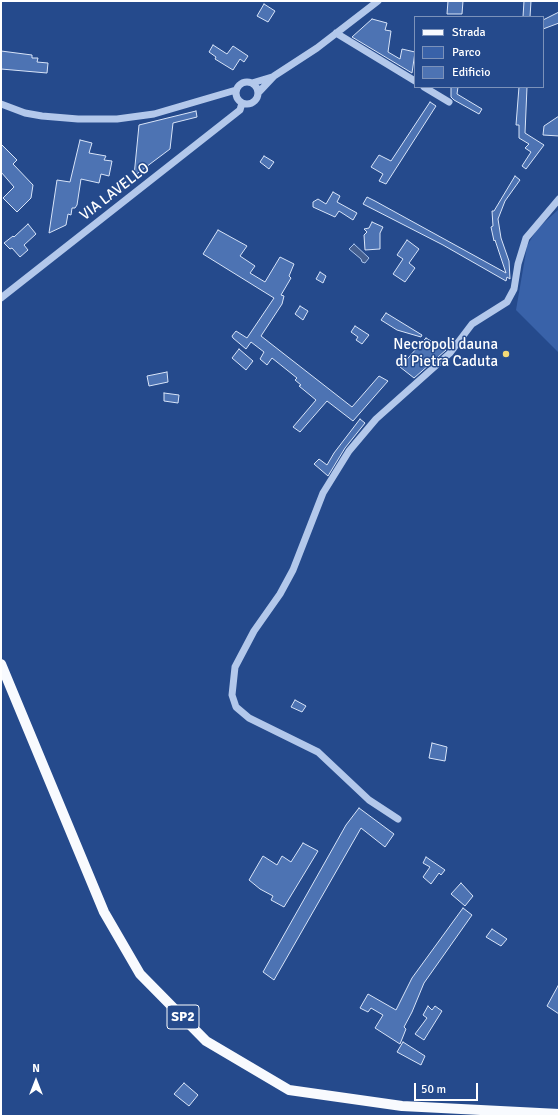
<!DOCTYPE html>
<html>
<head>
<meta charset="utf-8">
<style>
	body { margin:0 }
	#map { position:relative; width:560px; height:1117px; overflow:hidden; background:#254a8c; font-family:Signika,sans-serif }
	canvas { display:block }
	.frame { position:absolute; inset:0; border:2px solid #fff; pointer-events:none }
	.legend { position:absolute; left:414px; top:16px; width:130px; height:72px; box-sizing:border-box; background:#254a8c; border:1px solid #7c92ba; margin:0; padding:5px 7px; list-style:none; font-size:12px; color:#fff }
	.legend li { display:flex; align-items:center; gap:8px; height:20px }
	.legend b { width:20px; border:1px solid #7c92ba }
	.north { position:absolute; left:16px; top:1061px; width:40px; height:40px; -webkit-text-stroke:3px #254a8c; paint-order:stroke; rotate:0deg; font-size:11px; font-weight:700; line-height:16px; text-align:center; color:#fff }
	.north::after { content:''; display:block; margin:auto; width:14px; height:18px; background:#fff; clip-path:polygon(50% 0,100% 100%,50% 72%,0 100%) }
	.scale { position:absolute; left:414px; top:1083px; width:64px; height:18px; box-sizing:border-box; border:2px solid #fff; border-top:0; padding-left:5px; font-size:12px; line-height:14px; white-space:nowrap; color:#fff; -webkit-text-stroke:3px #254a8c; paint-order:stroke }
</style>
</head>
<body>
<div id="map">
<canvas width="560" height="1117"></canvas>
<div class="frame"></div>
<ul class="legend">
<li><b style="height:5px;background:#f8fafe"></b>Strada</li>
<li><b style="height:11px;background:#3962a9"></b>Parco</li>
<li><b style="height:11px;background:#4d73b3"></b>Edificio</li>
</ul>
<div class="north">N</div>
<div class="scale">50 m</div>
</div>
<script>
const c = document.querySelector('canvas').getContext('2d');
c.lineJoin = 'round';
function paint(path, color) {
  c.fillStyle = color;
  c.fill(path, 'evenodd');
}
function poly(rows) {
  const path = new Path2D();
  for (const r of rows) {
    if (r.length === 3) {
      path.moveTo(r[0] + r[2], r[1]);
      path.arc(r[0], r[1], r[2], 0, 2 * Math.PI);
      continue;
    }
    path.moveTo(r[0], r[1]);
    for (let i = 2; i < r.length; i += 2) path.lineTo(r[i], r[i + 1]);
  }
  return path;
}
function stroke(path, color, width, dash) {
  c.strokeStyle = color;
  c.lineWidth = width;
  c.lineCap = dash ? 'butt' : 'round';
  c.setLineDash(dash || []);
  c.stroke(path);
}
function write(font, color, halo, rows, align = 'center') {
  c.font = font + ' Signika,sans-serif';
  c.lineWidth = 3;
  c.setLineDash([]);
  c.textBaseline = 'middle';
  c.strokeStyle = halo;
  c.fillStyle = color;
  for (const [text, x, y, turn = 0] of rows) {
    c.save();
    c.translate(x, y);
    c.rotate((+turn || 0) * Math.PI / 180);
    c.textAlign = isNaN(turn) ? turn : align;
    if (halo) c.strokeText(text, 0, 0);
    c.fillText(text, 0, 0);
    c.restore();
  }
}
const green = poly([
	[559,209,559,353,516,310,527,246,537,229]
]);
const water = poly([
	[354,244,369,258,365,263,362,262,361,259,349,249,354,244]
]);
const building = poly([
	[448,1,463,1,462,14,447,14,448,1],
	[524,1,531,1,530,17,523,17,524,1],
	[264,4,275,11,268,22,257,16,264,4],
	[559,12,559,23,543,29,543,20,559,12],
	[372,19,387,23,385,30,391,31,388,52,400,59,402,49,415,52,412,73,352,37,372,19],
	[213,45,227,54,233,46,248,56,244,62,240,59,233,70,215,59,216,57,209,52,213,45],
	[1,51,32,55,32,58,38,58,37,62,48,63,47,73,1,69,1,51],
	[451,87,458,87,457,94,482,109,479,114,454,100,451,97,451,87],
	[519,87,527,87,525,133,544,145,526,169,522,166,531,152,525,148,529,144,519,138,519,125,516,125,519,87],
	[430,102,436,106,386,184,379,181,383,174,371,167,379,155,391,161,430,102],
	[196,111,197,117,173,123,170,149,134,176,139,125,196,111],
	[559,116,559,136,543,135,544,126,559,116],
	[80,140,92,143,89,153,106,156,104,160,112,161,109,176,101,174,99,183,81,179,77,205,75,208,72,208,71,215,68,214,66,225,49,233,57,180,70,182,80,140],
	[1,144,17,160,13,164,33,185,31,198,17,212,3,198,14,187,1,172,1,144],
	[264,156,274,162,269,169,260,162,264,156],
	[515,176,520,180,505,201,498,219,501,238,509,261,510,279,507,277,506,281,443,245,363,204,367,197,375,201,506,273,495,240,494,241,491,227,493,226,492,211,494,211,515,176],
	[333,192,340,196,337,202,357,213,353,220,339,211,335,217,313,207,313,202,318,199,326,204,333,192],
	[372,222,383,227,380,233,380,249,365,250,364,235,367,232,364,229,369,228,372,222],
	[28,224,36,234,24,245,28,250,20,257,12,248,10,249,4,243,13,236,14,237,28,224],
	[218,230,247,246,240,256,255,266,250,273,265,282,280,257,294,264,289,276,291,278,281,295,284,296,282,304,261,336,352,407,379,376,388,381,353,421,327,401,300,432,293,427,316,400,299,386,301,385,295,380,297,378,272,358,267,365,260,359,264,352,251,342,246,349,233,338,232,336,236,331,247,338,274,298,203,254,218,230],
	[407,240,419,249,409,263,415,268,405,282,393,274,403,259,397,255,407,240],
	[320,272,326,276,323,283,316,279,320,272],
	[300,306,308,311,303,320,295,314,300,306],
	[386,313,422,335,421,337,397,330,381,320,386,313],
	[355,326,369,335,362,344,356,340,358,337,351,332,355,326],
	[426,338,446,350,414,378,400,367,426,338],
	[239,349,253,361,246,370,232,358,239,349],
	[167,372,168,382,149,386,147,376,167,372],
	[164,393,179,395,178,403,164,401,164,393],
	[360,419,365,423,345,448,328,476,314,464,319,459,327,465,334,453,360,419],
	[295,700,306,706,302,712,291,707,295,700],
	[432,743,447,747,445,761,429,758,432,743],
	[359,808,394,834,385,847,361,828,274,980,263,972,346,825,359,808],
	[303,843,318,851,284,907,271,900,273,896,260,889,249,880,263,856,277,865,282,856,291,862,303,843],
	[426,857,445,870,441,875,439,873,431,884,423,877,430,867,423,863,426,857],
	[461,883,473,896,465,906,451,894,461,883],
	[463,908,472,915,424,983,412,1012,404,1027,406,1029,400,1044,375,1028,383,1015,371,1008,368,1012,360,1008,368,994,396,1010,412,978,463,908],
	[492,929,507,939,501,946,486,937,492,929],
	[559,984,559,1014,547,1006,559,984],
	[428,1006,432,1010,435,1006,442,1011,424,1040,415,1034,427,1018,423,1015,428,1006],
	[403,1042,425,1056,421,1065,397,1052,403,1042],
	[184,1083,198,1095,189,1106,174,1094,184,1083]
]);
const minor = poly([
	[336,33,415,81],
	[247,93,11],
	[252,83,272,77],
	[424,87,449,102],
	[258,93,274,76,317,48,378,1],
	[1,104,25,113,42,116,78,119,117,119,154,114,236,90],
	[1,298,240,110,242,103],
	[398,819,369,800,318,752,249,718,236,707,232,695,235,667,254,631,280,594,293,570,323,493,349,451,376,419,450,353,472,324,507,302,514,289,518,264,526,238,559,199]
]);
const major = poly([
	[1,664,104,912,140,974,206,1041,289,1090,402,1106,559,1114]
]);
const markers = [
	[506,354,4,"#f5da77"]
];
const shields = [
	[183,1017,32]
];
const shieldNames = [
	["SP2",183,1017]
];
const streetNames = [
	["VIA LAVELLO",115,192,-38]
];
const poiNames = [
	["Necropoli dauna",498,345],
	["di Pietra Caduta",498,362]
];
paint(green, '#3962a9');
paint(water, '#455f8f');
stroke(water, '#a8c2eb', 1);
paint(building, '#4d73b3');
stroke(building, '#d8e4f8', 1);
stroke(minor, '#b3c8eb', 7);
stroke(major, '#f8fafe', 10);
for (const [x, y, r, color] of markers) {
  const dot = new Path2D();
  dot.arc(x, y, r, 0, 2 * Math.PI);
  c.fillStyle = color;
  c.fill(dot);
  stroke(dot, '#254a8c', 1.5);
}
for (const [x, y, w] of shields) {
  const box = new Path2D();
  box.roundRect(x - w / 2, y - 12, w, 24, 3);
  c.fillStyle = '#254a8c';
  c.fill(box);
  stroke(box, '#fff', 1);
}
write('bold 14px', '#fff', null, shieldNames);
write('15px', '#fff', '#254a8c', streetNames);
write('15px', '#fff', '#254a8c', poiNames, 'right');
</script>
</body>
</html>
